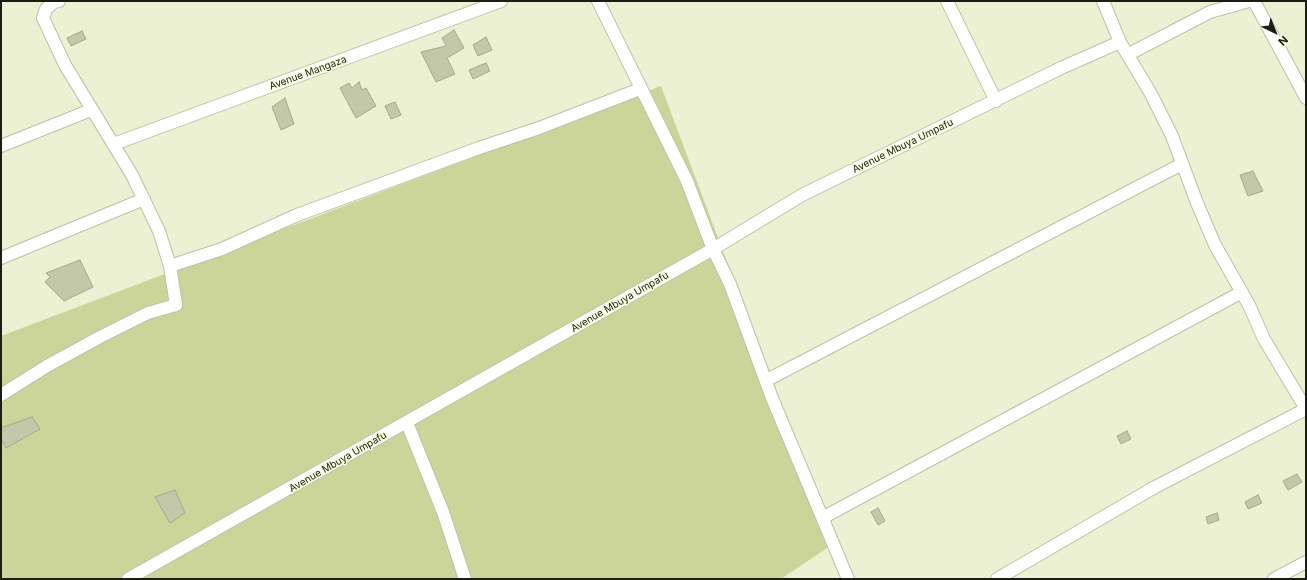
<!DOCTYPE html>
<html>
<head>
<meta charset="utf-8">
<style>
	body { margin:0 }
	#map { position:relative; width:1307px; height:580px; overflow:hidden; background:#ebf1d2; font-family:Inter,sans-serif }
	canvas { display:block }
	.frame { position:absolute; inset:0; border:2px solid #1b1d12; pointer-events:none }
	.north { position:absolute; left:1255px; top:12px; width:40px; height:40px; -webkit-text-stroke:3px #f8fedf; paint-order:stroke; rotate:137deg; font-size:11px; font-weight:700; line-height:16px; text-align:center; color:#1b1d12 }
	.north::after { content:''; display:block; margin:auto; width:14px; height:18px; background:#1b1d12; clip-path:polygon(50% 0,100% 100%,50% 72%,0 100%) }
</style>
</head>
<body>
<div id="map">
<canvas width="1307" height="580"></canvas>
<div class="frame"></div>
<div class="north">N</div>
</div>
<script>
const c = document.querySelector('canvas').getContext('2d');
c.lineJoin = 'round';
function paint(path, color) {
  c.fillStyle = color;
  c.fill(path, 'evenodd');
}
function poly(rows) {
  const path = new Path2D();
  for (const r of rows) {
    path.moveTo(r[0], r[1]);
    for (let i = 2; i < r.length; i += 2) path.lineTo(r[i], r[i + 1]);
  }
  return path;
}
function stroke(path, color, width, dash) {
  c.strokeStyle = color;
  c.lineWidth = width;
  c.lineCap = dash ? 'butt' : 'round';
  c.setLineDash(dash || []);
  c.stroke(path);
}
function write(font, color, halo, rows, align = 'center') {
  c.font = font + ' Inter,sans-serif';
  c.lineWidth = 3;
  c.setLineDash([]);
  c.textBaseline = 'middle';
  c.strokeStyle = halo;
  c.fillStyle = color;
  for (const [text, x, y, turn = 0] of rows) {
    c.save();
    c.translate(x, y);
    c.rotate((+turn || 0) * Math.PI / 180);
    c.textAlign = isNaN(turn) ? turn : align;
    if (halo) c.strokeText(text, 0, 0);
    c.fillText(text, 0, 0);
    c.restore();
  }
}
const green = poly([
	[661,86,833,544,781,579,1,579,1,336]
]);
const building = poly([
	[454,30,464,48,447,58,455,74,436,82,421,52,446,46,442,38,454,30],
	[82,31,86,39,71,46,67,38,82,31],
	[486,37,492,50,478,56,473,45,486,37],
	[486,63,490,71,473,79,469,70,486,63],
	[359,82,362,90,366,88,376,106,356,118,340,88,349,83,352,88,359,82],
	[285,98,294,124,281,130,272,107,285,98],
	[395,102,401,115,391,119,385,106,395,102],
	[1253,171,1263,191,1248,196,1240,175,1253,171],
	[80,260,93,287,64,301,45,282,50,277,46,273,80,260],
	[32,417,40,429,6,448,1,438,1,428,32,417],
	[1127,431,1131,439,1121,444,1117,436,1127,431],
	[1297,474,1302,482,1288,490,1283,481,1297,474],
	[175,490,185,513,170,523,155,497,175,490],
	[1258,495,1262,503,1248,509,1245,502,1258,495],
	[878,508,885,521,878,525,871,512,878,508],
	[1217,513,1219,520,1208,524,1206,517,1217,513]
]);
const minor = poly([
	[598,1,687,181,713,249,730,284,772,398,848,579],
	[947,1,996,101],
	[1103,1,1120,42,1151,94,1172,136,1197,203,1215,245,1249,305,1264,339,1306,409],
	[1254,1,1306,98],
	[1129,54,1210,12,1249,1],
	[114,144,501,1],
	[1,146,91,110],
	[1,258,144,199],
	[170,266,222,249,297,215,479,148,539,128,640,89],
	[767,380,1182,164],
	[1,395,47,366,100,337,148,313,176,305,170,266,159,231,132,175,65,65,43,18,46,9,54,2,59,1],
	[407,423,443,512,465,579],
	[824,517,1242,292],
	[128,579,713,249,802,195,1061,68,1120,42],
	[997,579,1155,487,1306,409],
	[1274,579,1306,562]
]);
const streetNames = [
	["Avenue Mangaza",308,73,-20],
	["Avenue Mbuya Umpafu",903,146,-26],
	["Avenue Mbuya Umpafu",620,302,-30],
	["Avenue Mbuya Umpafu",338,462,-30]
];
paint(green, '#cbd59a');
paint(building, '#c3c8ab');
stroke(building, '#a4a98c', 1);
stroke(minor, '#bdc2a5', 14);
stroke(minor, '#fff', 12);
write('10px', '#1b1d12', '#f8fedf', streetNames);
</script>
</body>
</html>
